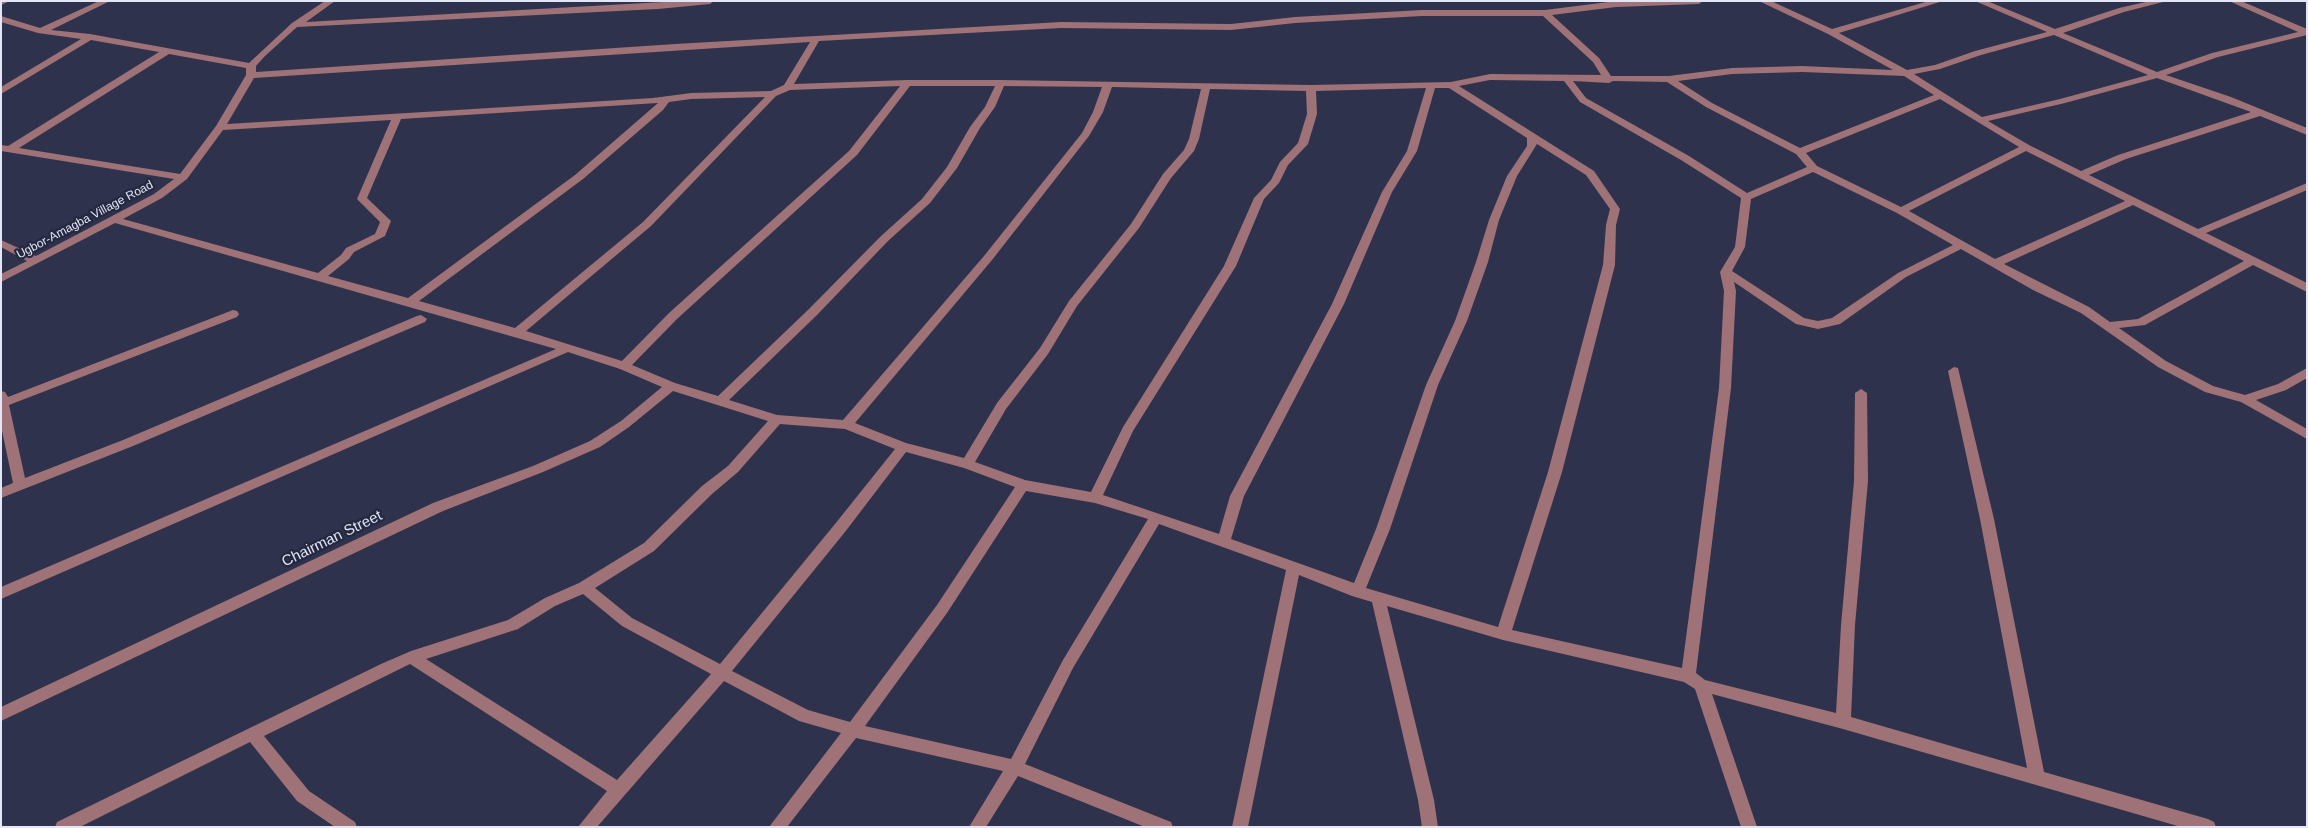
<!DOCTYPE html>
<html>
<head>
<meta charset="utf-8">
<style>
	body { margin:0 }
	#map { position:relative; width:2308px; height:828px; overflow:hidden; background:#2f324c; font-family:Helvetica,sans-serif }
	canvas { display:block }
	.frame { position:absolute; inset:0; border:2px solid #e3e6f6; pointer-events:none }
</style>
</head>
<body>
<div id="map">
<canvas width="2308" height="828"></canvas>
<div class="frame"></div>
</div>
<script>
const c = document.querySelector('canvas').getContext('2d');
c.lineJoin = 'round';
function poly(rows) {
  const path = new Path2D();
  for (const r of rows) {
    path.moveTo(r[0], r[1]);
    for (let i = 2; i < r.length; i += 2) path.lineTo(r[i], r[i + 1]);
  }
  return path;
}
function paint(path, color) {
  c.fillStyle = color;
  c.fill(path, 'evenodd');
}
function write(font, color, halo, rows, align = 'center') {
  c.font = font + ' Helvetica,sans-serif';
  c.lineWidth = 4.5;
  c.setLineDash([]);
  c.textBaseline = 'middle';
  c.strokeStyle = halo;
  c.fillStyle = color;
  for (const [text, x, y, turn = 0] of rows) {
    c.save();
    c.translate(x, y);
    c.rotate((+turn || 0) * Math.PI / 180);
    c.textAlign = isNaN(turn) ? turn : align;
    if (halo) c.strokeText(text, 0, 0);
    c.fillText(text, 0, 0);
    c.restore();
  }
}
const minor = poly([
	[1,1,10,1,1,5,1,1],
	[99,1,110,1,51,30,90,34,249,63,292,23,325,1,335,1,306,22,681,1,714,1,710,4,658,9,297,27,265,56,256,66,256,72,675,44,1061,22,1231,24,1295,17,1422,10,1545,10,1616,1,1703,1,1699,4,1616,7,1552,15,1599,58,1611,76,1669,76,1732,68,1802,66,1893,70,1828,34,1759,1,1771,1,1832,29,1929,1,1943,1,1839,33,1907,70,1935,65,1975,51,2047,32,1975,1,1987,1,2055,29,2119,8,2150,1,2167,1,2124,12,2063,33,2157,72,2212,53,2298,32,2229,1,2241,1,2307,29,2307,35,2218,57,2166,75,2231,97,2307,128,2307,135,2260,116,2126,159,2089,175,2198,229,2307,183,2307,190,2206,233,2307,283,2307,292,2253,265,2145,325,2119,328,2166,361,2213,386,2245,395,2278,384,2307,368,2307,378,2286,390,2256,400,2307,429,2307,439,2241,402,2205,392,2158,367,2081,313,2033,290,1961,249,1906,277,1840,324,1818,329,1796,324,1734,282,1736,291,1731,388,1696,673,1705,680,1836,713,1841,625,1854,481,1855,393,1861,389,1867,393,1868,481,1855,625,1851,717,2027,768,1980,519,1948,371,1954,367,1958,368,1994,519,2044,772,2208,819,2214,822,2216,827,2181,827,1843,729,1712,694,1757,827,1741,827,1695,689,1684,682,1503,640,1387,606,1434,800,1438,827,1422,827,1418,800,1372,602,1352,596,1299,575,1248,827,1232,827,1286,570,1159,524,1073,668,1025,764,1171,822,1173,827,1145,827,1018,776,986,827,969,827,1003,771,856,738,787,827,769,827,841,733,799,721,724,681,597,827,578,827,607,791,410,664,264,736,309,791,355,822,357,827,335,827,297,801,250,742,80,827,55,827,57,822,381,664,411,651,508,620,545,598,579,583,644,543,702,486,728,466,768,421,673,391,629,427,600,447,543,472,443,511,1,721,1,707,433,503,533,466,590,441,621,421,662,387,620,369,568,352,1,599,1,587,556,349,115,223,1,282,1,274,27,261,1,247,1,240,36,256,154,194,174,179,1,151,1,145,8,146,159,52,91,40,1,94,1,87,81,39,38,33,1,22,1,16,40,28,99,1],
	[1422,16,1543,16,1593,62,1601,75,1490,74,1451,82,1311,85,1001,80,907,80,794,84,819,41,1061,28,1231,30,1295,23,1422,16],
	[2054,35,2148,75,2060,99,1982,117,1914,74,1940,69,1981,55,2054,35],
	[810,42,784,85,771,91,691,93,653,98,227,124,254,78,810,42],
	[169,54,246,68,246,75,216,126,180,174,19,148,169,54],
	[1802,72,1904,76,1934,95,1800,148,1712,103,1678,81,1732,74,1802,72],
	[2157,78,2251,112,2118,155,2081,171,2029,145,1988,121,2065,103,2157,78],
	[1490,80,1564,81,1580,102,1681,160,1741,198,1735,247,1720,272,1724,291,1719,388,1682,668,1512,630,1562,472,1615,265,1616,225,1620,209,1594,171,1459,86,1490,80],
	[1573,81,1609,83,1613,81,1667,82,1706,107,1796,154,1807,167,1747,193,1689,156,1586,98,1573,81],
	[900,86,849,151,669,313,622,361,526,331,651,226,776,96,790,90,900,86],
	[910,86,995,86,985,107,970,127,947,167,922,199,880,237,809,309,718,396,675,383,632,365,677,319,857,155,910,86],
	[1004,86,1102,87,1093,112,1082,133,984,256,843,420,777,415,729,400,817,315,888,241,930,203,957,168,980,128,995,107,1004,86],
	[1112,87,1201,89,1189,139,1184,150,1163,174,1131,224,1069,301,1040,348,997,403,964,458,906,443,855,423,992,260,1089,136,1103,112,1112,87],
	[1426,88,1407,151,1382,192,1332,304,1230,496,1219,534,1103,495,1133,431,1236,266,1264,199,1279,183,1288,165,1308,144,1317,114,1316,91,1426,88],
	[1435,88,1449,88,1527,138,1527,146,1507,176,1489,220,1476,262,1455,321,1426,385,1376,529,1354,583,1231,539,1244,496,1344,304,1392,192,1417,151,1435,88],
	[1210,89,1306,91,1307,114,1298,143,1280,162,1271,180,1254,198,1224,266,1123,427,1091,492,1025,480,975,462,1006,409,1048,354,1077,306,1139,228,1171,178,1194,151,1199,139,1210,89],
	[765,97,643,222,515,328,419,301,583,179,663,110,669,102,691,99,765,97],
	[1940,99,2019,147,1901,207,1817,166,1806,153,1940,99],
	[658,103,575,175,408,298,328,276,349,259,354,252,385,236,391,221,367,198,401,119,658,103],
	[391,120,357,199,380,222,375,234,346,248,341,255,318,273,123,219,162,198,187,179,223,130,391,120],
	[1537,144,1586,175,1610,209,1606,225,1603,265,1548,472,1498,627,1366,588,1390,529,1438,385,1467,321,1488,262,1499,220,1517,176,1537,144],
	[2026,151,2125,201,1995,259,1909,211,2026,151],
	[1813,172,1897,213,1953,245,1898,273,1832,318,1818,321,1804,318,1732,271,1745,247,1751,199,1813,172],
	[2133,205,2244,261,2138,319,2110,322,2089,307,2004,264,2133,205],
	[780,424,845,429,895,449,835,524,720,664,632,618,595,588,654,551,712,494,738,472,780,424],
	[906,452,964,468,1015,487,937,605,850,722,808,710,732,671,845,532,906,452],
	[1026,491,1095,503,1148,519,1063,660,1011,759,865,726,947,613,1026,491],
	[583,594,622,626,711,674,617,780,426,659,518,629,555,606,583,594],
	[233,310,237,311,239,314,237,317,9,405,25,478,123,440,417,316,421,315,427,319,425,322,133,446,1,498,1,488,13,483,1,426,1,391,5,392,8,397,233,310]
]);
const farStreetnames = [
	["Ugbor-Amagba Village Road",85,220,-28]
];
const streetNames = [
	["Chairman Street",332,539,-26]
];
paint(minor, '#9e7277');
write('12px', '#e3e6f6', '#252841', farStreetnames);
write('15px', '#e3e6f6', '#252841', streetNames);
</script>
</body>
</html>
